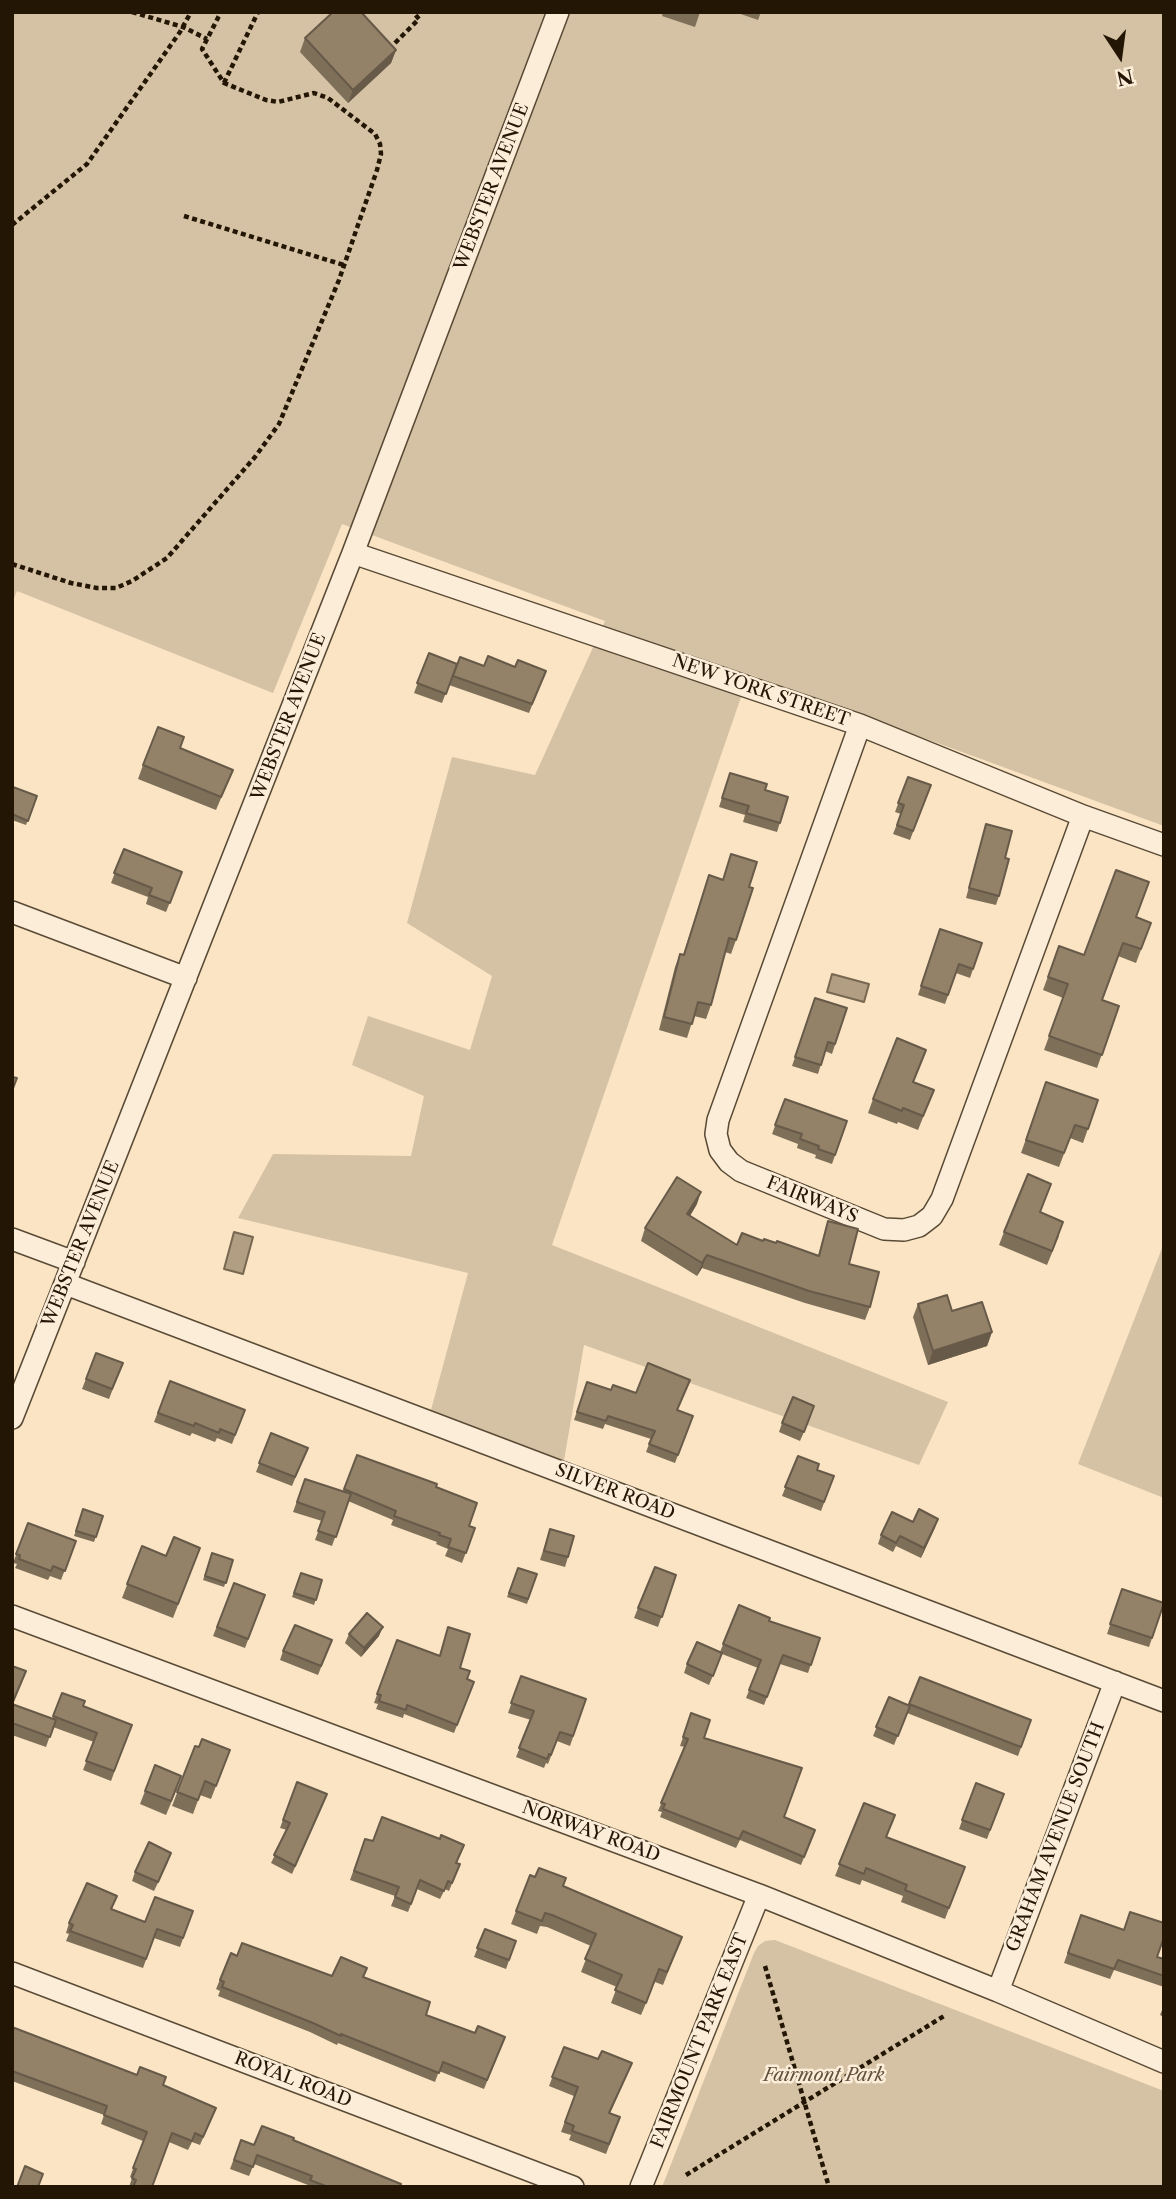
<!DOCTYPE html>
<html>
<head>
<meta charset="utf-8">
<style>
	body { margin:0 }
	#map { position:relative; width:1176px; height:2199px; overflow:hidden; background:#fae4c4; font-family:"Libre Caslon Text",serif }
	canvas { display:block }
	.frame { position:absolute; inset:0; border:14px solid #231605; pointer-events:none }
	.north { position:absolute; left:1085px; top:21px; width:70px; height:70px; -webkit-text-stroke:5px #fcedd9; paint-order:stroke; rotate:167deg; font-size:19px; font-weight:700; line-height:28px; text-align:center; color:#231605 }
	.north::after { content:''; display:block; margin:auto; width:24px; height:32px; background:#231605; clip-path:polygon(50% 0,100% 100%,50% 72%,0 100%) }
</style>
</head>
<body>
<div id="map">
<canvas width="1176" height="2199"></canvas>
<div class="frame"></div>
<div class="north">N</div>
</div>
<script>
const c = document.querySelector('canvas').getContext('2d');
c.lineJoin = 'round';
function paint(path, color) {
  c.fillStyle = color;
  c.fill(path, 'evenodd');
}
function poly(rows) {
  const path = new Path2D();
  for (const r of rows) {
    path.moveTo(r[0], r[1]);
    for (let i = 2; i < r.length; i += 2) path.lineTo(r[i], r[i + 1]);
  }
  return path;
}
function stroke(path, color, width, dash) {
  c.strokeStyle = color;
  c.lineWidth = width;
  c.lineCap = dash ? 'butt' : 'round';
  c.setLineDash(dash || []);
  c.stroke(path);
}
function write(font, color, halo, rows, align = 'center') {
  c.font = font + ' "Libre Caslon Text",serif';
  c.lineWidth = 5;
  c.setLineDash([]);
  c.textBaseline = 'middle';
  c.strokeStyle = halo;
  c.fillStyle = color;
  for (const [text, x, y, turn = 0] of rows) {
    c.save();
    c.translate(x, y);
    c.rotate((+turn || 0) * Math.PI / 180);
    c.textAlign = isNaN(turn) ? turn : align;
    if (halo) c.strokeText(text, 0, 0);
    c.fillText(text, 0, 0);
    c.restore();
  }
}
const green = poly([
	[12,12,1164,12,1164,826,749,674,552,1245,948,1402,919,1465,584,1345,563,1466,431,1410,468,1273,238,1218,273,1154,411,1156,424,1096,352,1065,368,1016,470,1050,492,976,407,923,452,757,535,775,605,621,342,524,273,693,17,591,12,603],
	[1164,1243,1164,1498,1078,1464],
	[775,1940,1164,2091,1164,2187,662,2187,754,1953,758,1946,765,1941]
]);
const water = poly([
	[832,974,869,984,864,1002,827,992,832,974],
	[234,1232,253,1237,243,1274,224,1269,234,1232]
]);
const path = poly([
	[132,12,183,27,207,39],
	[389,49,419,19,413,12],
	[224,83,258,12],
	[184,216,344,265],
	[12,225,87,164,180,32,191,12],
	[12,564,71,583,97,588,116,588,132,581,167,558,255,457,279,424,339,280,377,170,381,154,380,144,375,134,328,98,314,93,278,102,266,100,224,83,202,49,221,12],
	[765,1966,829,2187],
	[686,2175,944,2016]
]);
const street = poly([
	[353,553,860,725,1083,816,1164,845],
	[860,725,718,1120,716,1134,720,1150,729,1162,741,1171,884,1229,904,1230,919,1226,932,1216,942,1199,1083,816],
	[12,912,186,978],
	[12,1239,74,1262],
	[66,1284,1164,1701],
	[12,1418,353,553,558,12],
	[12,1616,759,1895,998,1991,1164,2062],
	[12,1973,573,2187],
	[998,1991,1115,1682],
	[641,2187,759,1895]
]);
const wall = poly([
	[663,12,700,12,695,27,662,16],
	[735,12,761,12,758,20],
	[305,38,396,50,391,63,348,103,300,52],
	[429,653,457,664,442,703,414,693],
	[460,657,484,666,546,671,529,713,449,685],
	[143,765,233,770,216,810,138,779],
	[730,773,765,790,788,797,777,832,743,822,745,815,719,807],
	[908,777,931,785,910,840,893,834,901,814,895,812],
	[12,788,37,796,26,825,12,820],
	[986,824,1005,858,999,896,996,905,966,898],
	[124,849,182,872,166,912,146,904,148,897,111,883],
	[731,854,749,887,736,940,731,954,725,952,711,1005,706,1019,694,1016,687,1038,659,1030,675,967,680,954,683,955,709,875,723,879],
	[1136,917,1151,923,1136,963,1118,956,1102,1000,1119,1006,1097,1068,1044,1050,1063,998,1043,990,1059,946,1084,955],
	[940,929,982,943,970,978,956,973,945,1004,918,995],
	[815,998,847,1008,832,1054,825,1051,818,1074,792,1066],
	[914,1082,934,1090,918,1130,898,1122,897,1124,868,1113,873,1099],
	[1046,1082,1098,1100,1083,1143,1070,1138,1059,1167,1021,1153],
	[785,1099,847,1121,832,1164,815,1158,816,1155,797,1148,798,1144,772,1134],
	[697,1204,690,1216,737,1245,763,1241,776,1243,818,1256,828,1221,870,1307,865,1320,805,1303,702,1268,697,1276,641,1241,645,1228],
	[1004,1232,1059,1236,1047,1265,999,1245],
	[918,1304,952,1311,992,1332,987,1346,928,1365,913,1317],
	[96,1353,123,1363,109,1399,82,1389],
	[170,1381,245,1410,232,1444,217,1438,215,1442,192,1433,190,1436,154,1422],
	[587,1382,678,1410,693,1416,675,1463,646,1452,651,1439,605,1424,603,1429,574,1420],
	[811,1416,800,1441,779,1432,782,1423],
	[271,1433,304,1457,292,1486,256,1472],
	[357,1455,436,1487,469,1526,475,1528,462,1563,445,1556,448,1549,436,1544,437,1542,391,1525,393,1520,348,1501,332,1546,315,1540,322,1521,293,1512,305,1479,343,1491],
	[798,1456,817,1470,834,1476,821,1511,782,1496],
	[83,1509,103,1516,94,1542,74,1536],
	[938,1519,921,1558,896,1546,893,1552,878,1544,881,1535,913,1522],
	[28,1523,76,1541,61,1580,50,1576,48,1580,15,1568,17,1564,13,1563],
	[550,1529,568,1557,565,1567,540,1560],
	[142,1546,166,1556,200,1548,173,1618,122,1598],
	[212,1553,233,1560,224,1587,203,1580],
	[518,1568,537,1574,527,1604,507,1597],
	[301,1573,322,1580,314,1605,292,1597],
	[676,1575,658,1627,634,1618,638,1608],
	[234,1583,265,1595,245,1648,213,1636],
	[1122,1589,1164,1603,1149,1647,1107,1634],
	[739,1605,769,1621,820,1638,808,1673,780,1664,764,1705,746,1698,758,1668,722,1654,709,1685,684,1673,687,1664,720,1652],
	[448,1627,460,1668,467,1679,474,1682,454,1733,404,1714,403,1718,376,1709,378,1704,374,1703,397,1640,439,1656],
	[349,1634,379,1636,361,1657,345,1643],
	[332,1640,318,1675,280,1660,283,1651],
	[12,1666,13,1705,52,1719,62,1693,83,1706,132,1725,111,1781,83,1770,94,1742,53,1727,46,1747,12,1735],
	[521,1676,586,1699,570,1746,557,1741,548,1764,546,1763,544,1768,516,1757,531,1720,508,1713],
	[920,1677,1031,1720,1018,1756,907,1713,894,1745,873,1736,889,1697,909,1705],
	[691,1713,704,1738,784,1817,815,1830,801,1865,740,1840,736,1848,660,1817,662,1812,658,1811,685,1747,680,1746],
	[195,1746,199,1747,230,1750,211,1799,200,1795,193,1814,172,1806],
	[155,1765,177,1789,166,1815,140,1804],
	[297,1782,324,1802,292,1874,271,1863,287,1830,280,1828],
	[976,1783,1004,1794,987,1839,959,1829],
	[864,1803,887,1837,965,1867,945,1919,901,1902,903,1896,862,1880,860,1885,835,1876],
	[365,1839,460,1864,449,1891,445,1889,440,1899,417,1889,408,1912,391,1906,395,1896,350,1880],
	[168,1862,154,1891,132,1881,135,1872],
	[530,1875,563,1886,682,1937,663,1985,655,1982,641,2015,611,2003,617,1987,581,1972,591,1946,547,1927,540,1926,537,1934,511,1924],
	[111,1910,145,1922,193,1911,180,1947,154,1938,143,1968,66,1941,69,1934,66,1933,69,1923],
	[1081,1915,1157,1957,1164,1959,1164,1987,1114,1970,1110,1979,1064,1963],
	[485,1929,516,1941,506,1969,474,1957],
	[231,1953,237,1956,332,1976,363,1977,426,2015,475,2033,505,2037,484,2089,439,2071,435,2082,338,2043,337,2045,310,2032,218,1996,220,1991,216,1989],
	[1164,2005,1164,2017,1160,2015],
	[12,2027,163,2085,216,2108,200,2145,192,2142,188,2150,169,2142,152,2187,129,2187,132,2178,130,2177,143,2141,101,2124,104,2115,12,2081],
	[564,2047,598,2059,632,2063,610,2113,620,2117,606,2154,569,2140,571,2135,561,2132,574,2096,549,2086],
	[241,2140,254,2145,293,2140,403,2187,307,2187,308,2185,254,2164,249,2176,230,2169]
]);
const shadedWall = poly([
	[396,50,391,63,348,103,353,90],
	[701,1192,697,1204,683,1227,687,1214],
	[707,1255,702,1268,697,1276,702,1263],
	[992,1332,987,1346,928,1365,933,1351],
	[938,1519,935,1528,921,1558,924,1548],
	[383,1627,379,1636,361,1657,364,1648]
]);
const building = poly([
	[333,12,361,12,396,50,353,90,305,38,333,12],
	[429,653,457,664,446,694,417,683,429,653],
	[488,656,515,667,518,660,546,671,532,704,453,676,460,657,484,666,488,656],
	[158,727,184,737,180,748,233,770,221,797,143,765,158,727],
	[730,773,767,784,765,790,788,797,780,823,746,813,749,806,722,798,730,773],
	[908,777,931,785,913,831,897,825,904,805,898,803,908,777],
	[13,787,37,796,28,821,12,814,13,787],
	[986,824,1012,831,1005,858,1009,859,999,896,969,888,986,824],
	[124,849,182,872,170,903,149,895,152,888,114,873,124,849],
	[731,854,757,862,749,887,753,888,736,940,729,938,711,1005,698,1002,692,1024,664,1017,680,954,684,955,709,875,723,880,731,854],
	[1116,870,1149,882,1136,917,1151,923,1141,949,1123,943,1102,1000,1119,1006,1102,1055,1049,1036,1068,984,1048,977,1059,946,1084,955,1116,870],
	[940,929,982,943,973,969,959,964,948,995,921,986,940,929],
	[815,998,847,1008,835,1044,828,1042,821,1065,795,1057,815,998],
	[897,1038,926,1050,913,1082,934,1090,923,1116,903,1108,902,1111,873,1099,897,1038],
	[12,1077,17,1078,12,1091,12,1077],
	[1046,1082,1098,1100,1088,1129,1075,1125,1064,1153,1026,1140,1046,1082],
	[785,1099,847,1121,835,1155,818,1149,819,1146,800,1139,802,1134,775,1125,785,1099],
	[1028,1174,1051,1184,1040,1212,1063,1222,1052,1251,1004,1232,1028,1174],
	[677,1177,701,1192,687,1214,737,1245,742,1233,763,1241,764,1239,776,1243,777,1241,819,1256,828,1221,858,1229,849,1264,879,1272,870,1307,809,1291,707,1255,702,1263,645,1228,677,1177],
	[947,1295,952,1311,982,1302,992,1332,933,1351,918,1304,947,1295],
	[96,1353,123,1363,112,1389,86,1379,96,1353],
	[648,1363,690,1380,677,1410,693,1416,678,1455,649,1444,655,1431,608,1416,606,1421,577,1412,587,1382,611,1390,613,1385,636,1393,648,1363],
	[170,1381,245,1410,235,1435,220,1429,219,1433,195,1423,194,1426,158,1413,170,1381],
	[793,1397,814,1406,804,1432,782,1423,793,1397],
	[271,1433,308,1448,295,1477,259,1463,271,1433],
	[357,1455,437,1484,436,1487,477,1503,469,1526,475,1528,466,1553,448,1547,451,1539,439,1535,440,1533,394,1516,396,1511,344,1489,357,1455],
	[798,1456,819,1464,817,1470,834,1476,824,1502,785,1487,798,1456],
	[305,1479,351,1494,336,1537,318,1531,325,1512,297,1502,305,1479],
	[83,1509,103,1516,96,1537,76,1531,83,1509],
	[919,1509,938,1519,924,1548,900,1536,896,1543,881,1535,892,1512,913,1522,919,1509],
	[28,1523,76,1541,65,1571,53,1566,51,1571,19,1559,20,1555,16,1554,28,1523],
	[550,1529,574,1536,568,1557,544,1551,550,1529],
	[174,1537,200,1548,178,1604,127,1584,142,1546,166,1556,174,1537],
	[212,1553,233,1560,226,1583,205,1576,212,1553],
	[655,1567,676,1575,662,1617,638,1608,655,1567],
	[518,1568,537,1574,528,1599,509,1593,518,1568],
	[301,1573,322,1580,316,1600,294,1593,301,1573],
	[234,1583,265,1595,248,1639,217,1627,234,1583],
	[1122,1589,1164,1603,1152,1638,1110,1624,1122,1589],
	[739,1605,770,1618,769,1621,820,1638,811,1665,783,1655,767,1697,749,1690,761,1660,723,1644,739,1605],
	[367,1613,383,1627,364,1648,349,1634,367,1613],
	[295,1625,332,1640,321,1666,283,1651,295,1625],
	[448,1627,470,1634,460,1668,470,1671,467,1679,474,1682,457,1725,407,1705,406,1710,379,1701,381,1695,377,1694,397,1640,440,1656,448,1627],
	[697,1642,722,1653,713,1676,687,1664,697,1642],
	[12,1666,26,1671,12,1704,56,1720,50,1737,12,1723,12,1666],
	[521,1676,586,1699,573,1736,560,1732,551,1755,549,1754,547,1759,519,1748,534,1711,511,1703,521,1676],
	[920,1677,1031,1720,1021,1747,909,1704,920,1677],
	[62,1693,85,1701,83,1706,132,1725,114,1771,86,1761,97,1733,53,1716,62,1693],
	[889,1697,910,1706,898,1736,876,1727,889,1697],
	[691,1713,710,1720,704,1738,802,1768,784,1817,815,1830,804,1857,743,1831,739,1839,663,1809,665,1804,661,1803,688,1739,683,1737,691,1713],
	[202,1739,230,1750,216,1786,205,1781,198,1800,177,1792,195,1746,199,1747,202,1739],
	[155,1765,181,1776,171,1801,145,1791,155,1765],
	[297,1782,327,1794,295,1866,274,1855,290,1823,283,1820,297,1782],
	[976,1783,1004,1794,990,1830,962,1820,976,1783],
	[864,1803,895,1815,886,1837,965,1867,949,1908,905,1890,907,1885,866,1868,864,1874,839,1864,864,1803],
	[382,1817,440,1839,441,1835,464,1845,456,1863,460,1864,452,1883,448,1881,444,1891,420,1880,411,1904,395,1897,399,1887,354,1871,365,1839,373,1841,382,1817],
	[149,1842,171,1853,158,1882,135,1872,149,1842],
	[539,1868,566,1878,563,1886,682,1937,667,1972,659,1969,646,2003,615,1990,622,1975,585,1959,596,1934,552,1915,545,1913,542,1921,516,1911,530,1875,535,1877,539,1868],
	[87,1883,117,1896,111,1909,145,1922,155,1897,193,1911,183,1938,157,1929,146,1959,70,1931,73,1925,69,1923,87,1883],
	[1130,1912,1164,1923,1164,1937,1157,1957,1164,1959,1164,1976,1118,1960,1114,1969,1068,1953,1081,1915,1124,1930,1130,1912],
	[485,1929,516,1941,509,1960,477,1948,485,1929],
	[242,1943,332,1976,341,1957,367,1968,363,1977,430,2002,426,2015,475,2033,478,2026,505,2037,487,2080,443,2062,439,2073,341,2034,341,2036,313,2023,222,1987,224,1982,220,1980,231,1953,237,1956,242,1943],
	[12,2027,137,2075,140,2067,166,2077,163,2085,216,2108,203,2137,195,2133,192,2141,172,2133,152,2187,133,2187,136,2180,132,2178,136,2169,133,2168,147,2132,104,2115,107,2106,12,2071,12,2027],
	[564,2047,598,2059,602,2051,632,2063,609,2113,620,2117,609,2144,572,2131,574,2126,565,2122,578,2087,552,2077,564,2047],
	[262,2126,294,2138,293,2140,401,2184,400,2186,403,2187,328,2187,310,2180,312,2176,257,2155,253,2167,234,2160,241,2140,254,2145,262,2126],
	[25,2166,43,2174,38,2187,17,2187,25,2166]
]);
const streetNames = [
	["WEBSTER AVENUE",492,187,-69],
	["NEW YORK STREET",761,691,19],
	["WEBSTER AVENUE",289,717,-69],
	["FAIRWAYS",812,1200,22],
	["WEBSTER AVENUE",81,1244,-68],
	["SILVER ROAD",615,1492,21],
	["NORWAY ROAD",591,1832,20],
	["GRAHAM AVENUE SOUTH",1056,1837,-69],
	["FAIRMOUNT PARK EAST",700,2041,-68],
	["ROYAL ROAD",293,2080,21]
];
const parkNames = [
	["Fairmont Park",824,2076]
];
paint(green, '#d5c1a4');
paint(water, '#b19e83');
stroke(water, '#786851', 2);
stroke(street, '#594a35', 24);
stroke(path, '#231605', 4.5, [5, 3.5]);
stroke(street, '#fcedd9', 21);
paint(wall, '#7e6f59');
paint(shadedWall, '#675a49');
paint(building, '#938168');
stroke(building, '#675a49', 2);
write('18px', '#231605', '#fcedd9', streetNames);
write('italic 18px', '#61523d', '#fcedd9', parkNames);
</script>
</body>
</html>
